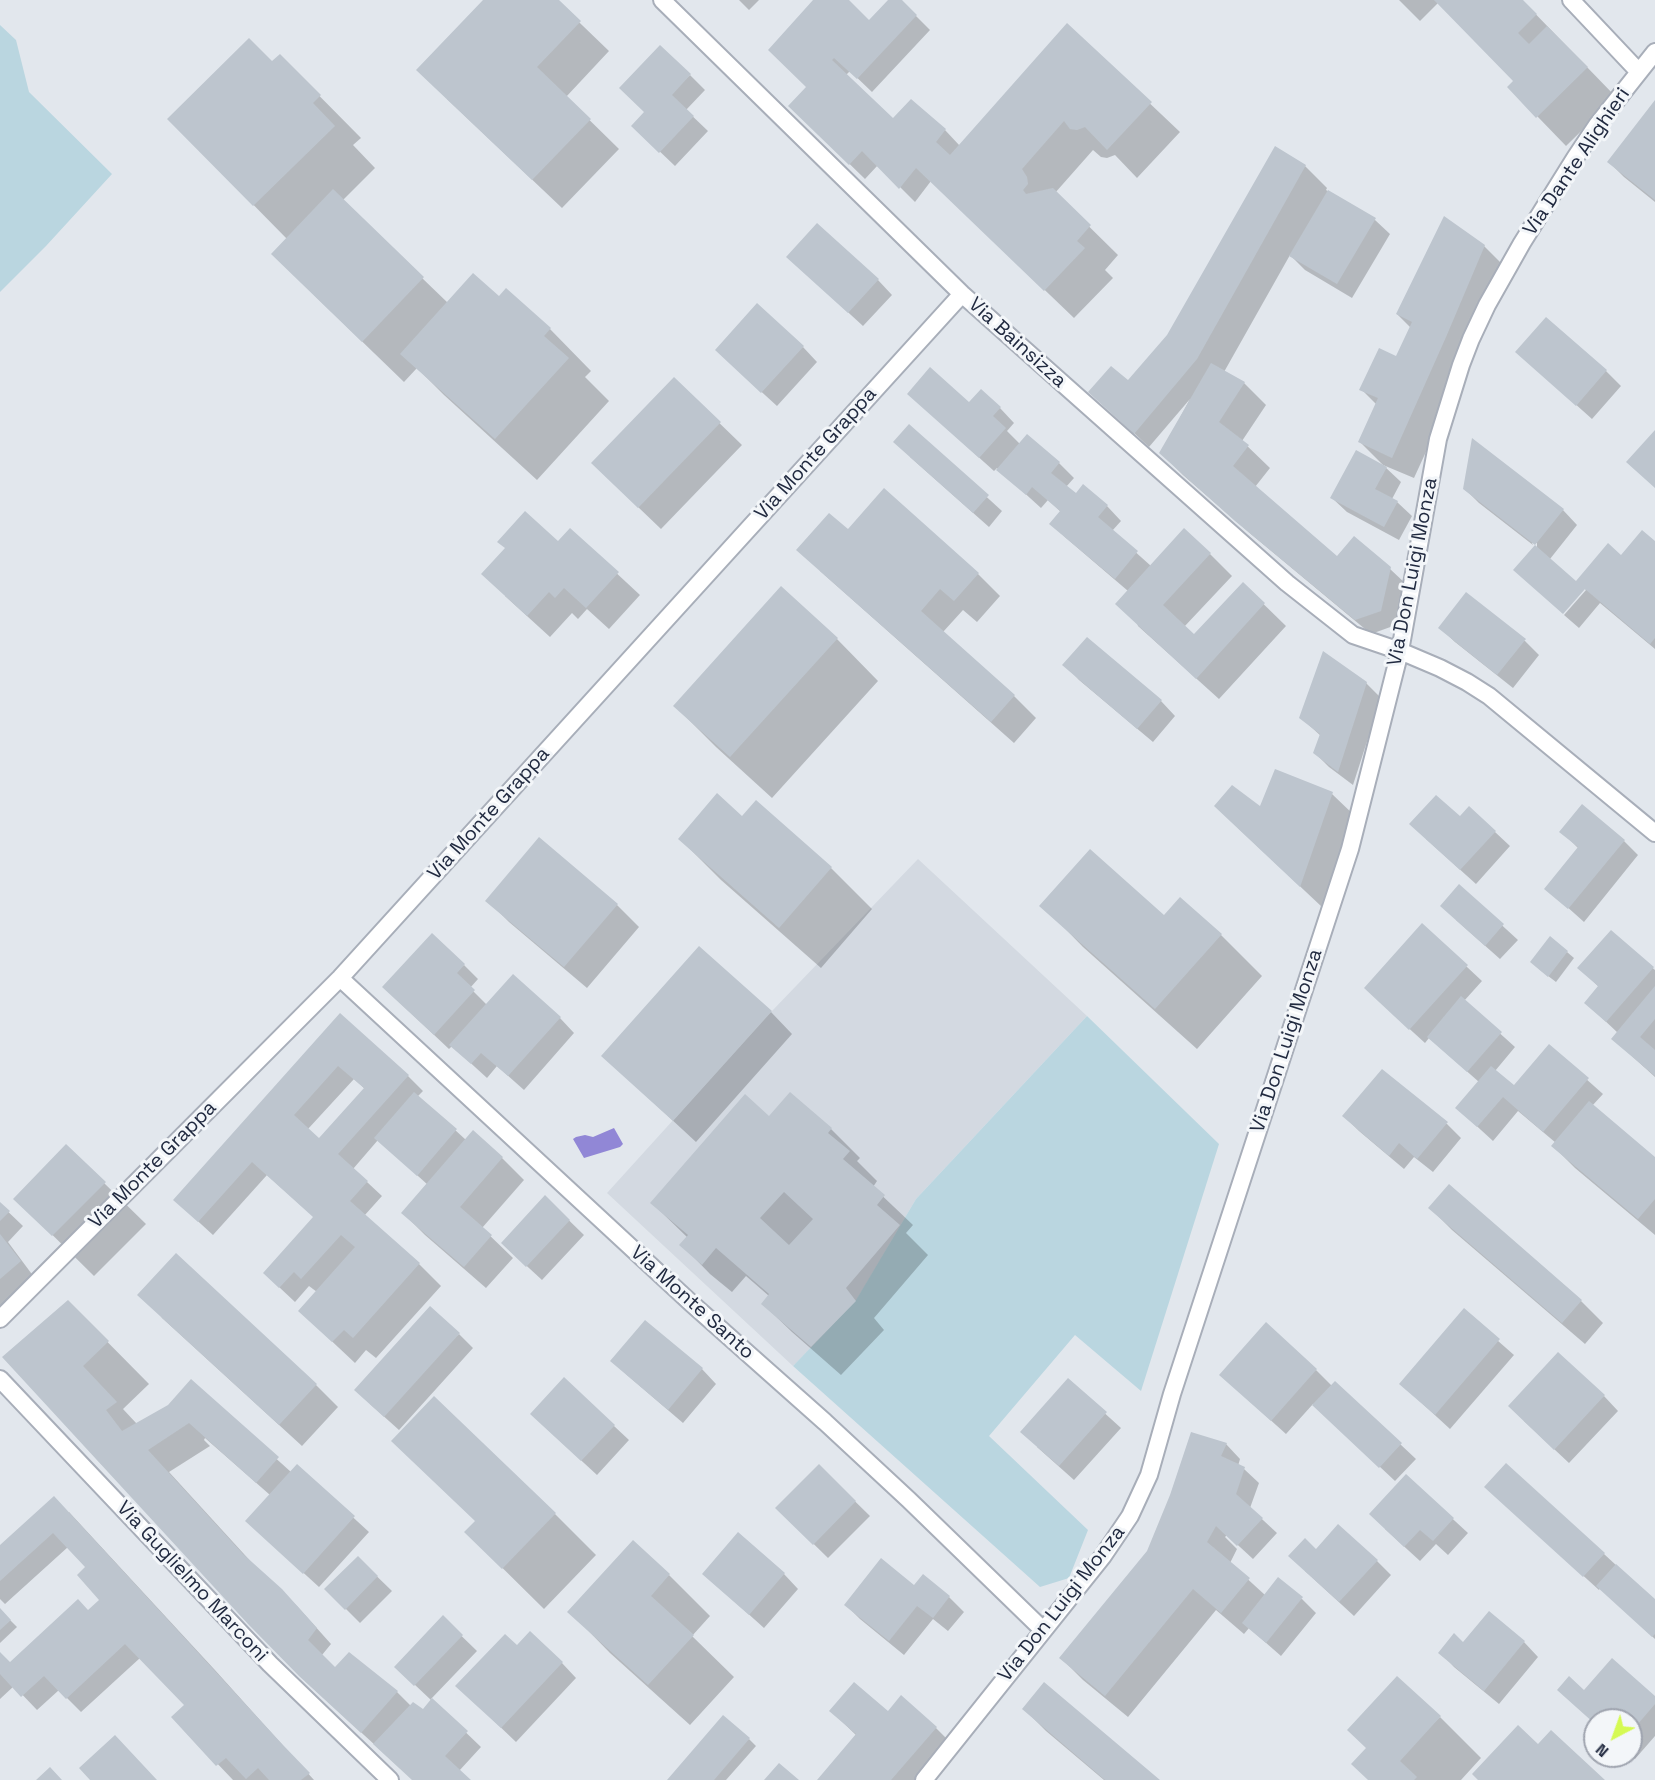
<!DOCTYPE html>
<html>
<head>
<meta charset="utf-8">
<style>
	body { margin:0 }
	#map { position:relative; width:1655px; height:1780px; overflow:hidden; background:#e2e7ed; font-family:"Space Grotesk",sans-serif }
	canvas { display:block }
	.north { position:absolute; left:1583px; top:1708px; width:60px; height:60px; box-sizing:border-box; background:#f3f6f9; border:2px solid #9fa4af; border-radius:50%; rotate:221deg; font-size:16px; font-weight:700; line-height:24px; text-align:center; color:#212a40 }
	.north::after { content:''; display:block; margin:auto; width:21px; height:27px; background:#d5fa53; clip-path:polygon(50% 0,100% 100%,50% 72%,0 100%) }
</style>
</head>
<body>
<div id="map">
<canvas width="1655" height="1780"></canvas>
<div class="north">N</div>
</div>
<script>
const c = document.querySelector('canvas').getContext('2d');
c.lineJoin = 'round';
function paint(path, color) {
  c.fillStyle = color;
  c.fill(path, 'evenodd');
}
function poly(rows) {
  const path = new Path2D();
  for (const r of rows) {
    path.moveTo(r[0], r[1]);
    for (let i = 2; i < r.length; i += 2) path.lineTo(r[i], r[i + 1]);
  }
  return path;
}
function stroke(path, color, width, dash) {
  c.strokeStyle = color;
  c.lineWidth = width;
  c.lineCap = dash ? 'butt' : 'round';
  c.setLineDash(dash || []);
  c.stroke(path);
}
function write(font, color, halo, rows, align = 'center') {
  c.font = font + ' "Space Grotesk",sans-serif';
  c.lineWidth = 6;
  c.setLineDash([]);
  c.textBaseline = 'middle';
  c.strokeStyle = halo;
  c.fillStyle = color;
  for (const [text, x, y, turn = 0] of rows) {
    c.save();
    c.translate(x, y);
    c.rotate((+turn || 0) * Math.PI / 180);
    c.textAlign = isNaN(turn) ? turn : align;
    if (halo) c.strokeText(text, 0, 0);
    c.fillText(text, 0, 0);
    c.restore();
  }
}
const built = poly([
	[918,859,1087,1016,916,1199,856,1301,793,1366,607,1193,772,1011]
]);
const green = poly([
	[0,25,16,40,29,92,112,174,46,246,0,292],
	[1087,1016,1219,1144,1141,1391,1075,1335,989,1436,1088,1530,1069,1578,1040,1587,793,1366,856,1300,916,1199]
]);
const water = poly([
	[614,1128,623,1144,620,1147,584,1158,573,1139,576,1137,585,1135,593,1137]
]);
const shadow = poly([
	[485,0,556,0,609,51,566,97,619,149,562,208,447,99],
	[739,0,759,0,749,10],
	[815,0,848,0,869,22,890,0,900,0,930,30,872,92,850,71,846,75,893,121,945,130,960,146,1067,25,1180,132,1137,178,1115,155,1107,158,1101,157,1093,150,1055,193,1118,255,1105,270,1113,278,1074,318,931,181,915,202,878,165,865,179,790,106,808,87],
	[1399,0,1522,0,1616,97,1566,146,1509,87,1515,81,1439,2,1420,21],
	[280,56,361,138,353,145,375,168,342,201,448,303,499,298,506,290,550,329,591,371,585,377,609,401,537,480,444,395,417,368,404,382,314,295,287,239,169,119,272,64],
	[690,75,705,90,686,110,708,131,675,166,633,126],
	[1655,103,1655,202,1624,177,1609,162],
	[1276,148,1305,166,1327,188,1326,190,1375,220,1390,234,1352,298,1305,270,1290,255,1224,372,1244,383,1266,405,1242,441,1270,468,1255,487,1337,558,1390,569,1405,583,1396,625,1371,634,1252,535,1183,475,1161,453,1190,399,1149,447,1090,392,1128,383,1168,336],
	[1484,246,1506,268,1468,360,1414,478,1383,465,1401,482,1392,499,1397,502,1412,516,1399,540,1347,512,1332,498,1383,465,1360,442,1377,405,1361,389,1397,358,1411,328,1397,314],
	[803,271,878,280,892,295,863,326],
	[803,347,817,362,777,406,731,364],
	[1517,352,1606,371,1621,386,1592,419],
	[674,379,742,445,661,529,615,485],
	[969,404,1000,408,1014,423,1007,431,1020,444,1027,436,1059,463,1074,478,1066,487,1076,495,1107,506,1121,521,1112,531,1151,566,1210,554,1232,576,1184,627,1194,637,1243,584,1286,626,1219,699,1138,626,1128,591,1066,538,1051,524,1061,512,1048,500,1041,508,997,468,994,471,924,408],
	[909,426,1002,511,989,527,910,457],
	[1464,488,1563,510,1577,525,1550,559,1576,583,1621,557,1655,543,1655,649,1600,603,1579,628,1564,615,1586,590,1584,588,1562,613,1537,548,1537,543,1532,543,1533,545,1479,503],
	[884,491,978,574,1000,596,977,622,963,610,943,632,1014,696,1036,718,1014,743,820,571,848,531],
	[570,530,640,595,609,629,587,609,578,619,572,613,550,637,505,596],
	[781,588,837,639,878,681,772,798,716,747,675,706],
	[1440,628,1525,641,1539,655,1513,688,1455,642],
	[1065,665,1161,701,1175,716,1153,742,1079,680],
	[1366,683,1381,698,1353,785,1329,767,1314,752,1321,736,1301,718],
	[1276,771,1332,794,1355,816,1322,907,1238,828,1261,809],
	[756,802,831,868,872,909,821,968,721,880,680,839,742,818],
	[1460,818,1495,832,1510,846,1476,884,1426,839],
	[1561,831,1624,841,1638,855,1584,922,1546,888,1579,849],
	[1459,886,1518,940,1500,959,1456,920],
	[487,900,617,905,639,927,587,988,509,922],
	[1042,905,1164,917,1221,935,1262,976,1197,1049,1083,947],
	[1422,925,1482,981,1464,1001,1515,1047,1495,1071,1514,1087,1549,1046,1603,1094,1592,1106,1655,1159,1655,1235,1575,1168,1553,1146,1556,1143,1518,1111,1493,1141,1457,1108,1479,1082,1429,1038,1425,1043,1380,1002],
	[1611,932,1655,970,1655,1077,1613,1039,1618,1033,1586,1003,1599,987,1579,968],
	[1567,952,1574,958,1556,982,1539,969],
	[464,965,478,979,470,988,487,1005,560,1018,574,1033,524,1090,497,1066,487,1078,452,1046,449,1049,399,1002],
	[771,1012,792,1034,696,1142,603,1056],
	[340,1016,408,1076,423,1091,418,1096,466,1140,502,1158,524,1180,482,1228,513,1258,486,1288,425,1235,403,1213,428,1185,378,1140,353,1169,382,1196,364,1216,419,1264,441,1286,376,1358,366,1350,355,1363,322,1332,317,1292,309,1286,295,1302,279,1287,314,1217,267,1175,213,1235,190,1214],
	[354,1079,365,1089,320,1140,308,1129],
	[1344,1116,1447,1124,1461,1138,1433,1172,1414,1157,1404,1169,1359,1131],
	[770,1118,831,1129,860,1158,857,1161,877,1181,873,1187,913,1225,906,1233,928,1255,874,1318,884,1330,841,1375,792,1332,763,1304,769,1296,746,1276,732,1292,710,1274,682,1245,688,1238,652,1203],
	[104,1183,146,1224,94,1276,16,1199],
	[1449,1186,1581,1301,1603,1323,1585,1344,1452,1230,1430,1208],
	[545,1197,584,1235,542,1280,517,1257],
	[0,1204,23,1226,8,1242,34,1277,0,1306],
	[68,1302,149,1384,123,1409,137,1424,168,1407,191,1382,291,1472,297,1466,369,1532,319,1587,262,1535,270,1495,205,1438,204,1440,210,1446,169,1472,254,1565,297,1606,331,1644,322,1655,336,1669,349,1654,397,1692,411,1706,423,1711,432,1701,396,1667,443,1618,477,1651,431,1699,481,1747,459,1771,469,1780,413,1780,315,1690,92,1454],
	[1464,1311,1514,1355,1450,1429,1401,1384],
	[161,1317,316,1385,338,1407,302,1446],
	[459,1334,473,1348,399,1430,370,1404],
	[612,1361,702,1369,716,1384,683,1423,627,1375],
	[1316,1370,1332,1386,1335,1383,1416,1459,1395,1481,1313,1404,1286,1434,1236,1389],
	[1068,1380,1121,1428,1074,1480,1037,1447],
	[1604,1396,1618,1411,1569,1463,1524,1421],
	[614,1426,629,1440,597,1475,546,1428],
	[1226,1444,1240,1459,1238,1466,1244,1469,1259,1483,1250,1508,1277,1533,1253,1559,1227,1535,1225,1537,1237,1549,1230,1563,1265,1595,1302,1599,1316,1613,1281,1656,1249,1628,1244,1634,1216,1610,1128,1717,1083,1680,1061,1658,1149,1552],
	[819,1466,870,1516,828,1558,777,1508],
	[1406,1476,1468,1533,1448,1555,1436,1544,1420,1561,1385,1529],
	[1501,1501,1604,1554,1655,1601,1655,1639,1600,1588,1599,1590],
	[69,1512,214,1669,314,1780,233,1780,173,1717,186,1705,140,1658,81,1712,59,1690,37,1710,14,1686,0,1699,0,1654,10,1664,88,1612,101,1600,87,1567,68,1547,5,1604,0,1599,0,1548],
	[555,1514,596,1555,544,1609,466,1532],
	[1316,1551,1377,1561,1391,1575,1354,1616,1305,1571],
	[358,1558,392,1591,360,1623,326,1589],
	[704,1574,784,1574,798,1589,764,1628],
	[669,1575,710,1616,692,1636,734,1677,690,1725,610,1653,569,1611],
	[923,1576,949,1597,964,1612,948,1631,933,1619,904,1655,860,1619,846,1605,914,1587],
	[0,1610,17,1627,0,1643],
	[1524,1642,1538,1657,1499,1704,1454,1667,1440,1652,1463,1644],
	[517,1647,562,1663,576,1678,516,1742,472,1700],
	[1584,1692,1655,1698,1655,1736,1635,1759,1631,1755,1631,1720,1595,1720,1595,1723],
	[1024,1709,1157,1780,1104,1780,1046,1731],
	[831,1711,888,1713,936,1728,950,1742,918,1780,819,1780,857,1736],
	[1440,1717,1481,1758,1461,1780,1369,1780],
	[749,1739,756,1746,726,1780,669,1780]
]);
const building = poly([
	[483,0,559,0,581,21,537,67,591,119,532,180,416,70],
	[813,0,849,0,869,20,888,0,902,0,917,15,857,79,834,58,832,60,893,118,911,99,946,129,936,142,950,155,1067,23,1152,102,1107,150,1085,127,1077,130,1070,129,1064,121,1022,169,1027,177,1028,184,1023,190,1026,194,1053,188,1091,225,1077,241,1085,248,1044,291,916,168,899,189,862,151,849,165,788,106,806,87,768,50],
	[1434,0,1523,0,1537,14,1518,33,1529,44,1547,26,1588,67,1536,118,1507,87,1513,81],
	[249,38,272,61,280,54,321,95,313,103,335,126,253,206,167,119],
	[660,45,691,74,672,95,694,116,659,153,631,126,644,112,619,88],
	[1655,100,1655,200,1607,162],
	[1275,146,1306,165,1197,359,1134,434,1088,392,1111,366,1128,380,1167,335],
	[333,189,424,277,362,342,271,254],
	[1328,190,1376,218,1337,284,1289,256],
	[1444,216,1485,245,1446,337,1392,458,1358,442,1378,398,1359,390,1379,348,1396,356,1412,322,1396,314],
	[817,223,879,279,848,313,786,257],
	[473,273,499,296,506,288,551,328,544,336,569,358,495,439,400,354],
	[757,303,804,346,761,393,715,350],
	[1546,317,1607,370,1576,406,1515,352],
	[1211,363,1245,382,1219,422,1249,445,1233,466,1337,556,1354,536,1391,567,1381,611,1355,620,1235,521,1159,453],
	[930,367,969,402,981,389,1001,407,993,416,1006,428,979,458,907,394],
	[674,377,721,422,638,508,591,463],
	[909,424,989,495,973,513,893,442],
	[1655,430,1655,488,1626,462],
	[1027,434,1060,462,1051,473,1076,493,1083,484,1108,505,1098,517,1138,551,1115,579,1049,524,1060,511,1032,487,1026,495,996,470],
	[1472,438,1564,509,1535,545,1463,489],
	[1356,450,1387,467,1375,489,1398,501,1384,527,1330,498],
	[884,488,979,573,954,601,940,589,921,611,1015,695,991,722,796,550,829,513,848,529],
	[525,511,558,541,570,528,619,572,586,608,564,588,555,598,549,592,527,616,481,574,505,548,497,542],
	[1184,528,1211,553,1163,605,1194,634,1243,582,1265,603,1196,679,1115,604],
	[1642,530,1655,541,1655,638,1650,644,1585,589,1563,614,1513,570,1535,545,1576,581,1608,543,1621,555],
	[781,586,838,638,730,757,673,706],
	[1466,592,1526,639,1497,675,1438,628],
	[1087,637,1162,700,1137,729,1062,665],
	[1323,651,1367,682,1338,772,1313,753,1320,734,1299,718],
	[1275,769,1333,792,1300,887,1214,806,1232,785,1260,806],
	[717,793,742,816,756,800,832,867,779,928,678,839],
	[1436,795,1460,816,1469,806,1496,831,1460,870,1409,824],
	[1582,804,1625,840,1568,909,1544,889,1578,847,1559,832],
	[539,837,618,904,564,967,485,901],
	[1090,849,1164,915,1180,897,1222,934,1155,1009,1039,906],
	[1459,884,1504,924,1485,946,1440,906],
	[1422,923,1468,965,1409,1030,1364,988],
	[1611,930,1654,967,1606,1022,1584,1003,1598,986,1577,968],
	[432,933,465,964,457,973,475,990,434,1035,382,987],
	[1550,936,1568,951,1548,977,1530,962],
	[699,946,772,1011,673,1121,601,1056],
	[513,974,561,1017,508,1076,481,1053,471,1064,449,1045],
	[1655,986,1655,1019,1640,1037,1655,1050,1655,1076,1611,1039],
	[1461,996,1502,1032,1467,1072,1427,1037],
	[340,1013,409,1075,338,1154,368,1181,350,1201,420,1263,353,1338,344,1330,332,1342,298,1311,355,1247,341,1235,301,1279,294,1272,279,1288,263,1273,313,1217,252,1162,198,1222,173,1200],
	[338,1066,364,1088,319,1138,294,1115],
	[1549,1044,1589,1078,1543,1132,1503,1097,1477,1127,1455,1108,1491,1066,1514,1085],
	[1382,1069,1448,1122,1417,1159,1399,1143,1389,1156,1342,1116],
	[414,1092,457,1129,417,1176,374,1138],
	[790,1092,832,1128,828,1133,850,1151,843,1159,885,1195,877,1205,900,1225,846,1288,856,1301,811,1347,761,1304,769,1294,716,1248,702,1265,679,1245,688,1235,650,1203,745,1094,769,1116],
	[784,1192,813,1219,789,1245,760,1218],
	[1589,1101,1655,1157,1655,1199,1638,1219,1551,1146],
	[473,1130,503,1157,460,1207,492,1235,464,1267,401,1213],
	[66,1144,106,1182,52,1236,13,1199],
	[1449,1184,1582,1300,1562,1323,1428,1208],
	[545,1195,570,1220,526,1267,501,1243],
	[0,1202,10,1211,0,1221],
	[0,1234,21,1261,0,1279],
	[176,1253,317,1384,279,1425,137,1295],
	[68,1300,109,1341,83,1366,117,1402,106,1410,122,1431,168,1405,191,1379,279,1457,256,1483,189,1423,148,1450,243,1554,282,1589,317,1628,308,1640,335,1667,349,1652,398,1691,361,1733,299,1676,248,1624,2,1357],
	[430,1306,460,1333,384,1417,354,1390],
	[1464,1308,1500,1339,1435,1415,1399,1384],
	[645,1320,703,1368,668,1410,610,1361],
	[1266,1322,1317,1369,1271,1421,1219,1375],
	[1558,1352,1605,1395,1554,1450,1508,1406],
	[564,1377,615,1425,581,1461,530,1414],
	[1068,1378,1107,1412,1059,1466,1020,1432],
	[1335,1381,1402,1443,1379,1468,1312,1405],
	[434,1396,556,1513,502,1569,464,1532,475,1521,391,1441],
	[1191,1432,1227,1443,1221,1456,1245,1467,1236,1494,1263,1518,1237,1546,1216,1526,1207,1542,1250,1578,1221,1613,1193,1589,1105,1696,1059,1658,1147,1551,1170,1495],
	[1506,1463,1605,1553,1583,1577,1484,1487],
	[297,1464,355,1516,303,1574,245,1521],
	[819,1464,856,1501,813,1545,775,1508],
	[1406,1474,1454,1518,1433,1541,1420,1530,1404,1547,1369,1514],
	[54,1496,283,1745,310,1773,301,1780,269,1780,258,1768,246,1779,226,1758,216,1766,171,1717,184,1705,125,1644,66,1699,44,1676,21,1697,0,1674,0,1652,10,1662,78,1599,88,1610,99,1600,77,1575,85,1567,53,1533,0,1581,0,1545],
	[1338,1524,1378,1560,1339,1602,1288,1556,1305,1538,1316,1549],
	[738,1532,785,1573,749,1615,702,1574],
	[633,1540,670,1574,651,1596,694,1635,648,1685,567,1612],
	[358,1556,378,1576,345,1610,324,1589],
	[881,1558,914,1585,923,1574,950,1596,933,1618,917,1606,889,1641,844,1605],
	[1616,1564,1655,1599,1655,1634,1652,1637,1596,1586],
	[1278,1577,1303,1597,1266,1643,1242,1623],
	[0,1608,11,1620,0,1630],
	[1489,1611,1525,1641,1484,1691,1438,1653,1454,1633,1463,1642],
	[443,1615,463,1635,414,1686,394,1667],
	[530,1631,563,1662,501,1728,455,1686,505,1634,517,1645],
	[1612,1658,1655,1696,1655,1704,1631,1732,1631,1720,1595,1720,1595,1724,1557,1690,1569,1676,1584,1690],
	[1397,1676,1441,1716,1400,1761,1417,1777,1414,1780,1368,1780,1351,1764,1366,1748,1347,1730],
	[854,1682,888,1711,901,1695,937,1727,891,1780,817,1780,856,1734,829,1711],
	[1044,1682,1160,1780,1105,1780,1022,1709],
	[432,1698,468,1731,445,1756,471,1780,412,1780,373,1744,413,1702,423,1709],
	[723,1715,750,1738,714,1780,667,1780],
	[1518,1725,1538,1744,1551,1730,1605,1780,1478,1780,1472,1774],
	[115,1735,157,1780,90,1780,79,1768],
	[779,1763,799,1780,764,1780],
	[50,1767,62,1780,36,1780]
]);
const minor = poly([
	[662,0,962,294,1287,583,1353,635,1400,651,1440,668,1467,682,1489,696,1655,833],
	[1571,0,1639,72],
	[340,978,691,1303,825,1422,909,1500,1043,1630],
	[0,1319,340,978,962,294],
	[0,1379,270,1664,390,1780],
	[924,1780,1103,1556,1130,1516,1149,1475,1172,1394,1350,849,1400,651,1438,439,1461,365,1471,339,1487,305,1522,243,1575,158,1597,125,1655,52]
]);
const streetNames = [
	["Via Dante Alighieri",1577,162,-56],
	["Via Bainsizza",1017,343,42],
	["Via Monte Grappa",816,454,-48],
	["Via Don Luigi Monza",1413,572,-79],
	["Via Monte Grappa",489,814,-48],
	["Via Don Luigi Monza",1287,1041,-72],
	["Via Monte Grappa",153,1165,-45],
	["Via Monte Santo",692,1303,42],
	["Via Guglielmo Marconi",192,1582,47],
	["Via Don Luigi Monza",1062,1604,-52]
];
paint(built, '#d3d9e1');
paint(green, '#bad6e0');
paint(water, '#9187d6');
paint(shadow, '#0003');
paint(building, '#bdc5ce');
stroke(minor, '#a8aeb9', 20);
stroke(minor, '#fff', 16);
write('20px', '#212a40', '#f3f6f9', streetNames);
</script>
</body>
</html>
